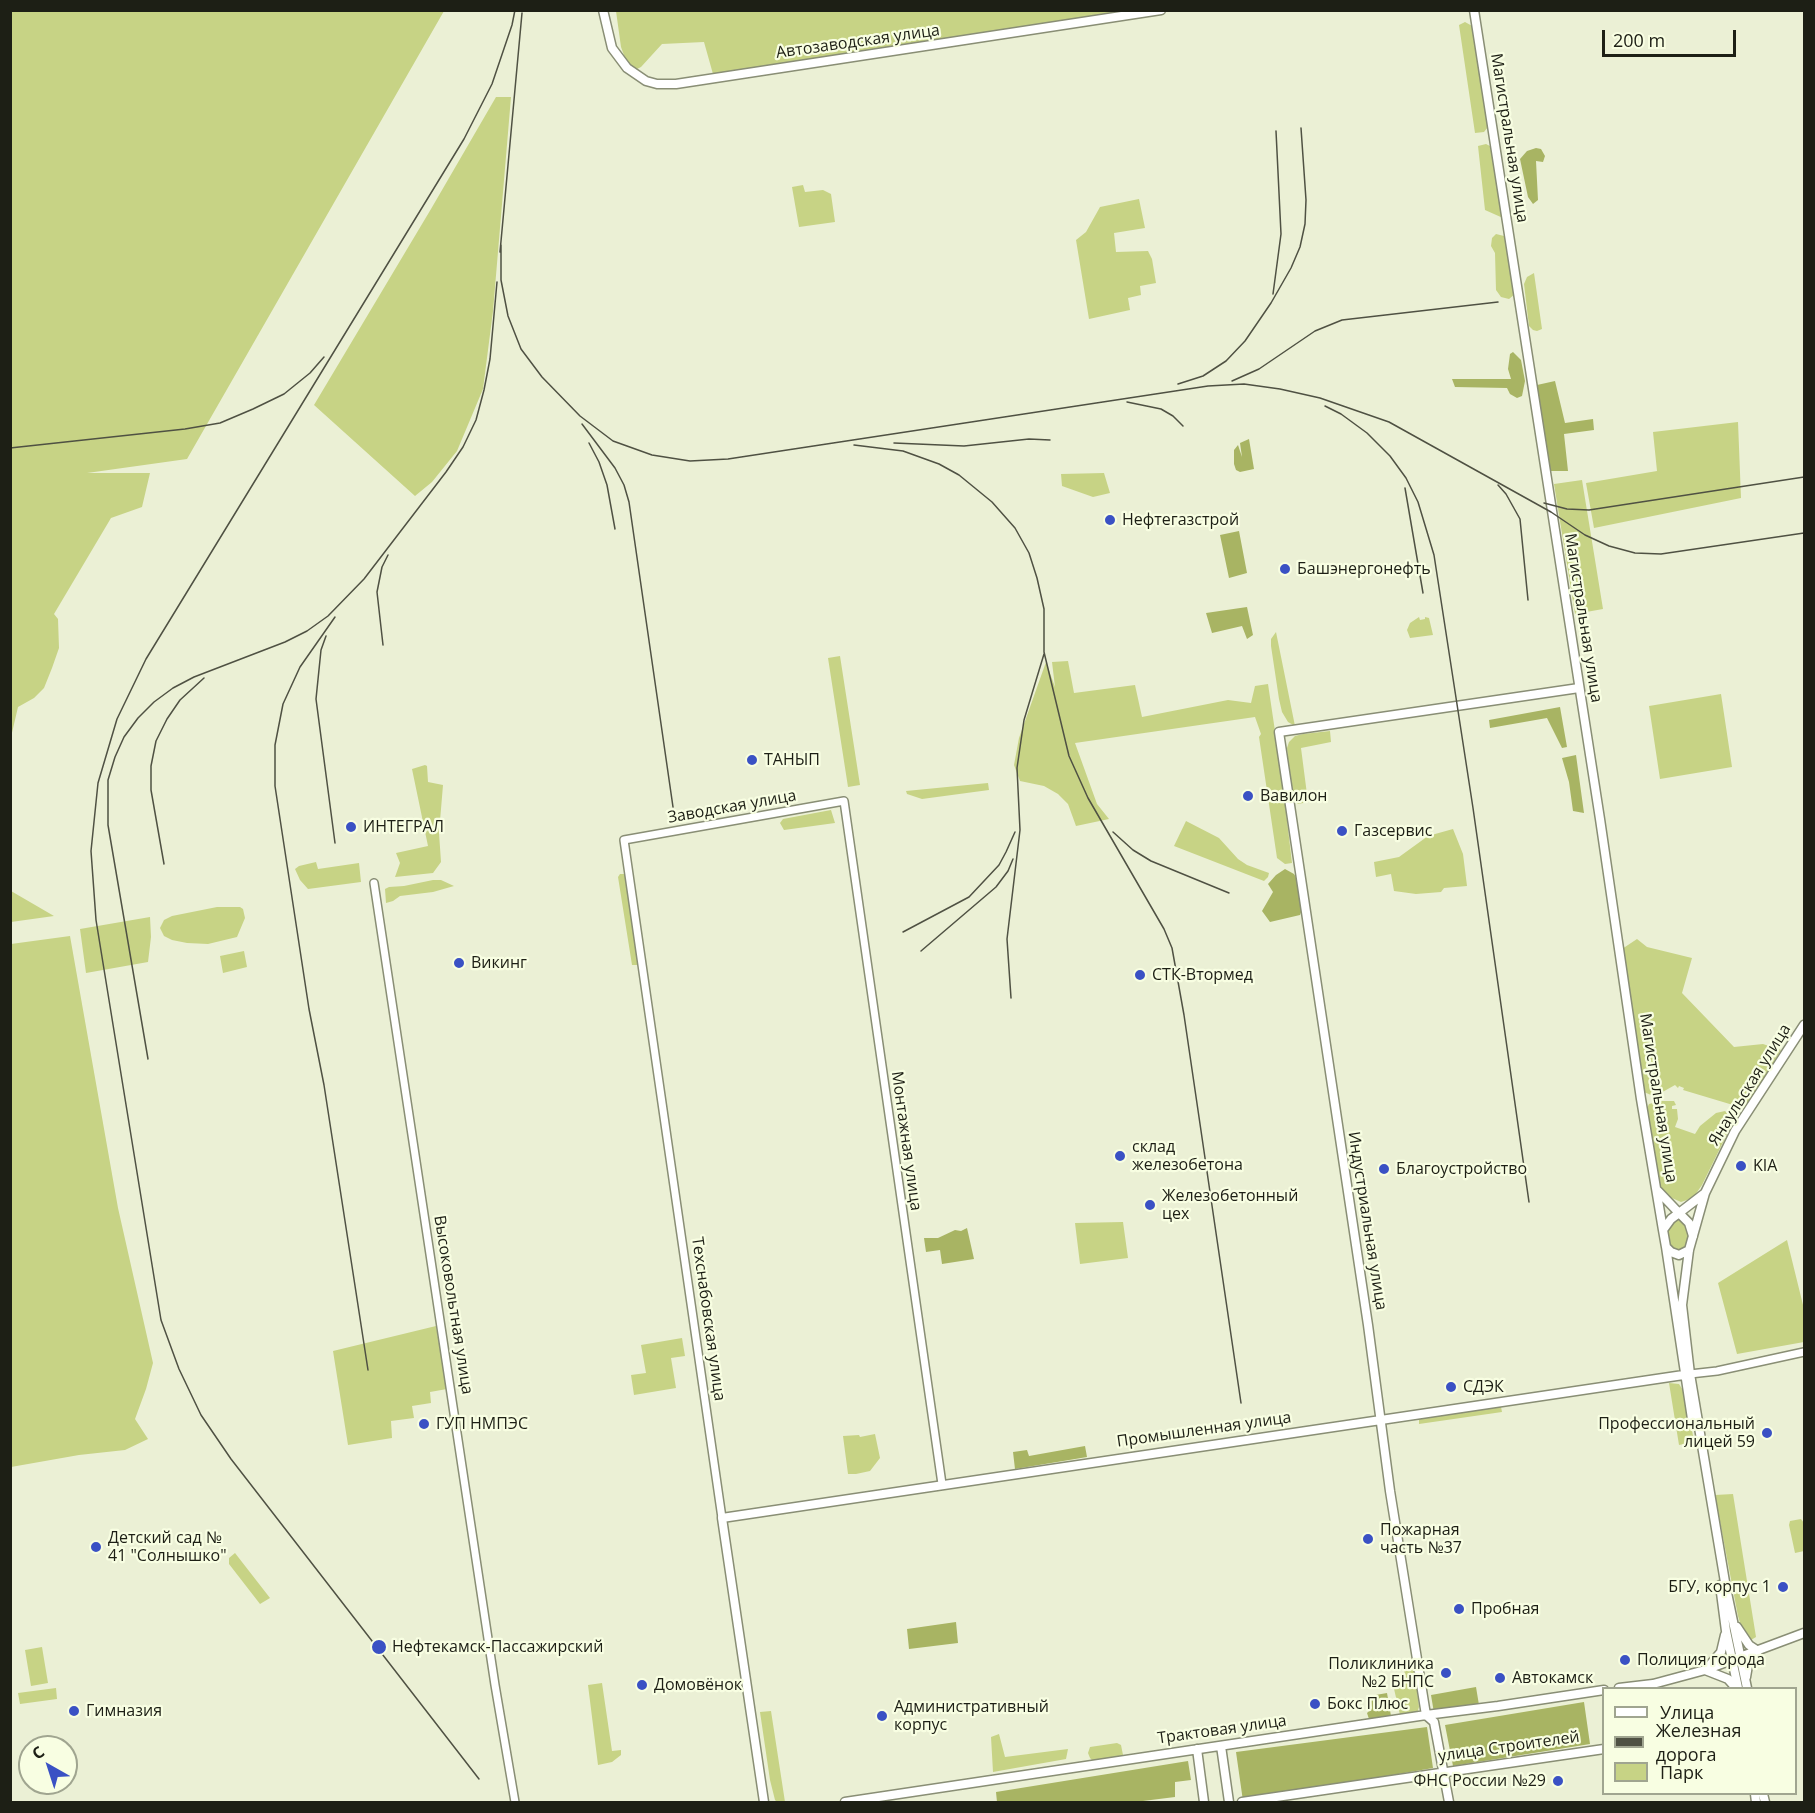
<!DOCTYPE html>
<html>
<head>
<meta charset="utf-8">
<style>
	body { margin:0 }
	#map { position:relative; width:1815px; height:1813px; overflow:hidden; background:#ebf0d5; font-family:"Open Sans",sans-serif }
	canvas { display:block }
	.frame { position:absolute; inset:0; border:12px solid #1d1f15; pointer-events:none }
	.legend { position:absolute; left:1602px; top:1687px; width:195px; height:108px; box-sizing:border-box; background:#f8fee2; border:2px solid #a0a590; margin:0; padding:8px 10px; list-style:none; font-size:18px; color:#1d1f15 }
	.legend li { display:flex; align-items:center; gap:12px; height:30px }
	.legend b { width:30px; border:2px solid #a0a590 }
	.north { position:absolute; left:18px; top:1735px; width:60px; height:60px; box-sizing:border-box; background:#f8fee2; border:2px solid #a0a590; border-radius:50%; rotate:321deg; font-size:16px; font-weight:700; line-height:24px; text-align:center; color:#1d1f15 }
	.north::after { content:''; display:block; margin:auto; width:21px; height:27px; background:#3a51c4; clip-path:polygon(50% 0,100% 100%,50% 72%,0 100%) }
	.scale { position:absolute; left:1602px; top:30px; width:134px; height:27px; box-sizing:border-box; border:3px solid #1d1f15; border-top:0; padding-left:8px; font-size:18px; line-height:21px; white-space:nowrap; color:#1d1f15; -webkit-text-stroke:4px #f8fee2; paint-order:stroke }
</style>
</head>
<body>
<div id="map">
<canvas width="1815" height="1813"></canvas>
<div class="frame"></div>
<ul class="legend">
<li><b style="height:8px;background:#fff"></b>Улица</li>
<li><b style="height:8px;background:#4f5143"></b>Железная дорога</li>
<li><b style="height:16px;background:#c7d385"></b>Парк</li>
</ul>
<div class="north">С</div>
<div class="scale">200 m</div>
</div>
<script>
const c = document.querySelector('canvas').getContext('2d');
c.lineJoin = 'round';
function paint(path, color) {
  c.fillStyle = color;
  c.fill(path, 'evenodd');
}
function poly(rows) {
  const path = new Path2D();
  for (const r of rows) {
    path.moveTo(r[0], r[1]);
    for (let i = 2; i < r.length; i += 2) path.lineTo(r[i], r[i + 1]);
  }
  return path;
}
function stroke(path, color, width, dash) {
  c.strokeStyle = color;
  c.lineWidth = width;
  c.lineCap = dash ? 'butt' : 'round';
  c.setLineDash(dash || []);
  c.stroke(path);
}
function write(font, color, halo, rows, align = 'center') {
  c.font = font + ' "Open Sans",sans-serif';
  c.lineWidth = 4.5;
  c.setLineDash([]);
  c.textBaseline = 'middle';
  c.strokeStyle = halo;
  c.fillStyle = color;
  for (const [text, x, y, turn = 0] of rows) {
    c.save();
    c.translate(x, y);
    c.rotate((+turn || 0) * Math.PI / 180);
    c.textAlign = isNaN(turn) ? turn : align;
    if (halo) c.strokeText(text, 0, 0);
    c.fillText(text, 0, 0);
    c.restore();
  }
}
const green = poly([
	[11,10,444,11,187,459,87,473,150,473,142,507,111,518,54,614,58,619,59,648,52,668,44,688,34,698,18,707,11,737],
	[616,11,1140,11,713,74,704,42,662,44,641,67,635,70,625,58,621,47],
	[1465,22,1474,27,1488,127,1484,132,1475,133,1459,25],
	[496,97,511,97,493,311,483,389,457,451,432,482,415,496,314,405,431,209],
	[1486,144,1492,147,1503,218,1485,210,1478,146],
	[803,185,805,192,823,190,831,194,835,222,799,227,792,187],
	[1139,199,1145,228,1114,233,1116,252,1148,251,1152,259,1156,283,1140,286,1141,295,1128,298,1130,310,1089,319,1076,240,1086,232,1100,207],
	[1496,234,1504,236,1510,251,1515,294,1509,299,1501,297,1496,290,1495,253,1491,246,1492,238],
	[1534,273,1542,329,1537,331,1533,330,1529,326,1524,284,1527,277],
	[1738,422,1741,498,1594,528,1586,483,1657,471,1653,432],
	[1104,473,1110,493,1093,497,1062,486,1061,474],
	[1582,480,1603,609,1575,614,1554,484],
	[1419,617,1420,620,1425,619,1425,617,1429,618,1433,635,1410,638,1407,630,1410,623],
	[1276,632,1295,726,1288,722,1282,712,1279,699,1271,646,1271,639],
	[840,656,860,785,848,787,828,658],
	[1068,661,1074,693,1135,685,1142,717,1228,700,1251,703,1255,686,1268,684,1282,778,1292,863,1285,864,1277,858,1259,737,1261,734,1255,717,1075,743,1097,804,1109,819,1076,826,1068,804,1058,794,1044,786,1020,781,1014,765,1019,738,1046,662,1055,687,1052,662],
	[1721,694,1732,767,1660,779,1649,706],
	[1330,731,1331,742,1301,748,1308,802,1298,804,1294,800,1288,759,1287,748,1289,742,1295,736,1303,734],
	[425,765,427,766,428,782,443,785,439,833,441,862,433,873,395,877,400,863,396,853,428,846,412,769],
	[988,783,989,790,922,799,907,794,906,791],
	[831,810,835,823,784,830,780,823,783,819],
	[1186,821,1219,838,1238,859,1247,865,1269,873,1268,877,1264,881,1174,846],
	[1453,829,1463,854,1467,886,1444,888,1441,892,1416,894,1394,891,1391,874,1376,877,1374,862,1399,857,1428,836],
	[316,862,318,869,359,863,361,882,308,889,300,880,295,869,299,866],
	[620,874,625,874,639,965,632,965,618,877],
	[433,880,441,880,454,886,433,892,400,896,393,901,386,903,385,889,389,887,404,886],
	[10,891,11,891,54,916,11,922],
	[217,907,240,907,243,909,245,918,237,937,208,944,187,943,172,940,164,936,160,928,164,920,172,916],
	[150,917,151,937,148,962,86,973,80,929],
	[70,936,118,1208,153,1363,146,1389,135,1419,148,1439,125,1450,79,1455,11,1467,11,944],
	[1637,939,1647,947,1692,958,1682,993,1734,1047,1763,1044,1781,1050,1747,1106,1743,1108,1683,1090,1684,1088,1679,1086,1678,1088,1675,1085,1659,1094,1651,1095,1644,1092,1622,949],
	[244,951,247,967,223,973,220,956],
	[1660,1101,1674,1101,1676,1105,1672,1106,1672,1109,1677,1109,1678,1119,1675,1127,1695,1134,1700,1126,1716,1113,1725,1111,1732,1118,1733,1122,1702,1185,1693,1198,1681,1202,1665,1195,1659,1187,1647,1108,1649,1104],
	[1680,1220,1684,1222,1689,1234,1686,1246,1682,1250,1676,1251,1671,1249,1668,1243,1667,1233,1673,1221],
	[1123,1222,1128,1258,1080,1264,1075,1223],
	[1787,1240,1804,1309,1804,1342,1737,1354,1718,1283],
	[436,1326,447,1389,430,1392,431,1403,412,1406,414,1418,391,1421,392,1438,348,1445,333,1351],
	[682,1338,685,1356,671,1358,676,1388,634,1395,631,1375,646,1373,641,1345],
	[1669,1383,1679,1384,1686,1395,1694,1442,1679,1445],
	[1501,1407,1502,1412,1419,1424,1419,1419],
	[875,1434,880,1458,870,1471,856,1474,848,1474,843,1436,859,1435,860,1437],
	[1733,1494,1756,1637,1751,1640,1741,1626,1738,1616,1715,1495],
	[1801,1519,1804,1523,1804,1551,1795,1553,1789,1525,1790,1521],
	[235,1553,270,1598,260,1604,229,1564,229,1558],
	[42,1647,48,1683,31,1686,25,1650],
	[1414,1664,1419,1707,1417,1713,1400,1715,1392,1680,1406,1678,1403,1666],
	[602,1683,612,1751,621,1750,621,1755,612,1762,598,1765,588,1685],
	[56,1688,57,1699,20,1704,18,1693],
	[771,1711,785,1802,777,1802,775,1800,770,1780,760,1712],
	[999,1734,1005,1757,1068,1749,1066,1759,993,1772,991,1737],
	[1117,1743,1121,1745,1123,1755,1121,1758,1093,1761,1090,1758,1088,1753,1090,1747]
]);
const forest = poly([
	[1536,148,1541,149,1545,156,1543,162,1536,161,1538,200,1533,204,1528,197,1520,159,1527,151],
	[1513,352,1521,360,1525,381,1522,396,1517,398,1510,394,1507,388,1455,387,1452,379,1511,379,1508,369,1510,354],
	[1555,381,1565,423,1593,419,1594,430,1564,434,1568,471,1550,471,1537,385],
	[1249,439,1254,469,1240,472,1236,470,1234,464,1234,450,1238,445,1242,457,1240,443],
	[1239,531,1247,573,1229,578,1220,535],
	[1247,607,1253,635,1247,639,1242,626,1212,633,1206,613],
	[1560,707,1567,747,1562,748,1547,718,1490,728,1489,720],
	[1576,755,1584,813,1573,811,1569,782,1562,758],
	[1285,869,1294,874,1298,881,1303,907,1300,915,1270,922,1262,911,1273,892,1268,884,1276,875],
	[967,1228,974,1259,942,1264,940,1250,926,1252,924,1238,938,1238,955,1230,961,1231],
	[1085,1446,1087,1457,1015,1469,1013,1452,1027,1450,1029,1456],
	[956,1622,958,1643,909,1649,907,1629],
	[1476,1687,1479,1705,1434,1713,1431,1695],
	[1387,1693,1391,1716,1388,1722,1369,1719,1367,1713,1372,1708,1370,1696],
	[1584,1702,1590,1744,1453,1766,1445,1725],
	[1427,1727,1433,1768,1243,1801,1236,1752],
	[1188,1761,1191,1780,1175,1782,1175,1797,1135,1802,997,1802,996,1792]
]);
const minor = poly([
	[374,883,495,1685,515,1802],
	[1690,1374,1717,1371,1804,1352],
	[722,1518,624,840,844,801,942,1484]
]);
const major = poly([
	[603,10,612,48,627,68,646,81,657,84,676,84,1161,10],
	[1474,10,1600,819,1641,1099,1663,1230],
	[1658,1191,1679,1213,1705,1193],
	[1666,1247,1692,1419],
	[1689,1250,1679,1255,1671,1252,1666,1247,1663,1230,1671,1219,1679,1213,1689,1223,1693,1236],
	[1720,1585,1726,1631,1738,1688],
	[1737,1627,1749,1645,1758,1651,1748,1665,1746,1677],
	[1708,1667,1721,1652,1725,1635],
	[1705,1670,1728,1679,1736,1688],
	[1619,1688,1653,1684,1705,1670,1804,1633],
	[1747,1688,1726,1588,1690,1374,1682,1305,1689,1250,1705,1193,1735,1131,1804,1025],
	[1221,1746,1229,1802],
	[1197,1749,1204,1802],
	[1755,1794,1756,1802],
	[1763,1794,1765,1802],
	[764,1802,722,1518,1690,1374],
	[845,1802,1426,1715,1498,1706,1604,1690],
	[1242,1802,1604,1749],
	[1449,1802,1434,1722,1426,1715,1390,1491,1368,1325,1279,732,1579,688]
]);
const rail = poly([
	[501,245,501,280,508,316,521,349,542,377,580,416,613,441,652,455,690,461,728,459,1208,386,1244,384,1280,389,1320,398,1389,422,1551,512,1585,535,1609,546,1635,553,1661,554,1804,533],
	[500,252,522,13],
	[1273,294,1281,234,1276,131],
	[1232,381,1259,369,1315,331,1342,320,1498,302],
	[1178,384,1203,376,1226,361,1245,341,1271,303,1291,268,1300,247,1305,224,1306,200,1301,128],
	[1127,402,1161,409,1173,416,1183,426],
	[1325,406,1341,414,1367,433,1390,456,1406,478,1418,502,1434,555,1473,808,1529,1202],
	[582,424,615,468,624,485,629,502,673,807],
	[589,443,599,462,607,485,615,529],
	[894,443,964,446,1029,439,1050,440],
	[854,445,903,451,939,464,959,475,992,502,1015,528,1029,553,1037,578,1044,609,1044,652,1069,756,1088,798,1164,929,1172,948,1184,1015,1241,1403],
	[10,448,185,429,220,423,253,409,284,394,310,373,324,357],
	[1498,485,1506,494,1520,519,1528,600],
	[1405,488,1423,593],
	[1544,503,1567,509,1589,510,1804,477],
	[335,617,300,667,283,704,275,745,275,786,309,1009,324,1085,368,1370],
	[326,636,321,650,316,699,335,843],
	[383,645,377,592,382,567,388,555],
	[1113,832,1133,850,1151,861,1229,893],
	[164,864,151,790,151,766,156,741,167,719,180,700,204,678],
	[903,932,969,897,999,865,1006,852,1015,832],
	[921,951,996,887,1008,871,1013,859],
	[1011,998,1007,939,1020,830,1017,768,1024,720,1044,654],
	[148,1059,108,825,108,780,115,757,124,737,138,718,154,702,173,688,194,677,285,642,307,631,328,616,364,579,446,472,463,447,476,420,484,390,490,359,497,282],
	[479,1779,231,1459,201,1415,179,1369,161,1320,96,920,91,851,98,783,117,719,146,659,464,139,492,84,512,25,515,10]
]);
const markers = [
	[1110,520,6,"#3a51c4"],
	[1285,569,6,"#3a51c4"],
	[752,760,6,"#3a51c4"],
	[1248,796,6,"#3a51c4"],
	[351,827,6,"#3a51c4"],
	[1342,831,6,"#3a51c4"],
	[459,963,6,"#3a51c4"],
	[1140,975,6,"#3a51c4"],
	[1120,1156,6,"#3a51c4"],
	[1741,1166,6,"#3a51c4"],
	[1384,1169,6,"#3a51c4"],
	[1150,1205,6,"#3a51c4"],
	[1451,1387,6,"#3a51c4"],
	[424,1424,6,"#3a51c4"],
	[1767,1433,6,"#3a51c4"],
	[1368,1539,6,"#3a51c4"],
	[96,1547,6,"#3a51c4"],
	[1783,1587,6,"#3a51c4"],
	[1459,1609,6,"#3a51c4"],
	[379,1647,8,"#3a51c4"],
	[1625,1660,6,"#3a51c4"],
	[1446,1673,6,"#3a51c4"],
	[1500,1678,6,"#3a51c4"],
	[642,1685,6,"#3a51c4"],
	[1315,1704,6,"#3a51c4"],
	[74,1711,6,"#3a51c4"],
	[882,1716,6,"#3a51c4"],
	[1558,1781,6,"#3a51c4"]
];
const streetNames = [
	["Автозаводская улица",858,42,-8],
	["Магистральная улица",1509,138,81],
	["Магистральная улица",1583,618,81],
	["Заводская улица",732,807,-10],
	["Янаульская улица",1750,1085,-58],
	["Магистральная улица",1658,1098,81],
	["Монтажная улица",906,1141,82],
	["Индустриальная улица",1367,1221,81],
	["Высоковольтная улица",453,1305,81],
	["Техснабовская улица",708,1319,82],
	["Промышленная улица",1204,1430,-8],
	["Трактовая улица",1222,1730,-8],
	["улица Строителей",1509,1747,-8]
];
const poiNames = [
	["Нефтегазстрой",1122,520],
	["Башэнергонефть",1297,569],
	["ТАНЫП",764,760],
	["Вавилон",1260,796],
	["ИНТЕГРАЛ",363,827],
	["Газсервис",1354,831],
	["Викинг",471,963],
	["СТК-Втормед",1152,975],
	["склад",1132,1147],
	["железобетона",1132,1165],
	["KIA",1753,1166],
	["Благоустройство",1396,1169],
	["Железобетонный",1162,1196],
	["цех",1162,1214],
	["СДЭК",1463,1387],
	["ГУП НМПЭС",436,1424],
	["Профессиональный",1755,1424,"right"],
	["лицей 59",1755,1442,"right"],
	["Пожарная",1380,1530],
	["часть №37",1380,1548],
	["Детский сад №",108,1538],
	["41 \"Солнышко\"",108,1556],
	["БГУ, корпус 1",1771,1587,"right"],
	["Пробная",1471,1609],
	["Нефтекамск-Пассажирский",392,1647],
	["Полиция города",1637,1660],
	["Поликлиника",1434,1664,"right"],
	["№2 БНПС",1434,1682,"right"],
	["Автокамск",1512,1678],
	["Домовёнок",654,1685],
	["Бокс Плюс",1327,1704],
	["Административный",894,1707],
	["корпус",894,1725],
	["Гимназия",86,1711],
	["ФНС России №29",1546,1781,"right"]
];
paint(green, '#c7d385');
paint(forest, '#a8b463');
stroke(minor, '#898e75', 10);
stroke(major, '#898e75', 11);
stroke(minor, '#fff', 7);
stroke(major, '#fff', 8);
stroke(rail, '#4f5143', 1.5);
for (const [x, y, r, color] of markers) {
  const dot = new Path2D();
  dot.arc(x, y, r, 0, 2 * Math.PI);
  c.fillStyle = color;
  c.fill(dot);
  stroke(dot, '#f8fee2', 2);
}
write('16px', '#1d1f15', '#f8fee2', streetNames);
write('16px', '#1d1f15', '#f8fee2', poiNames, 'left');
</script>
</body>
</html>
